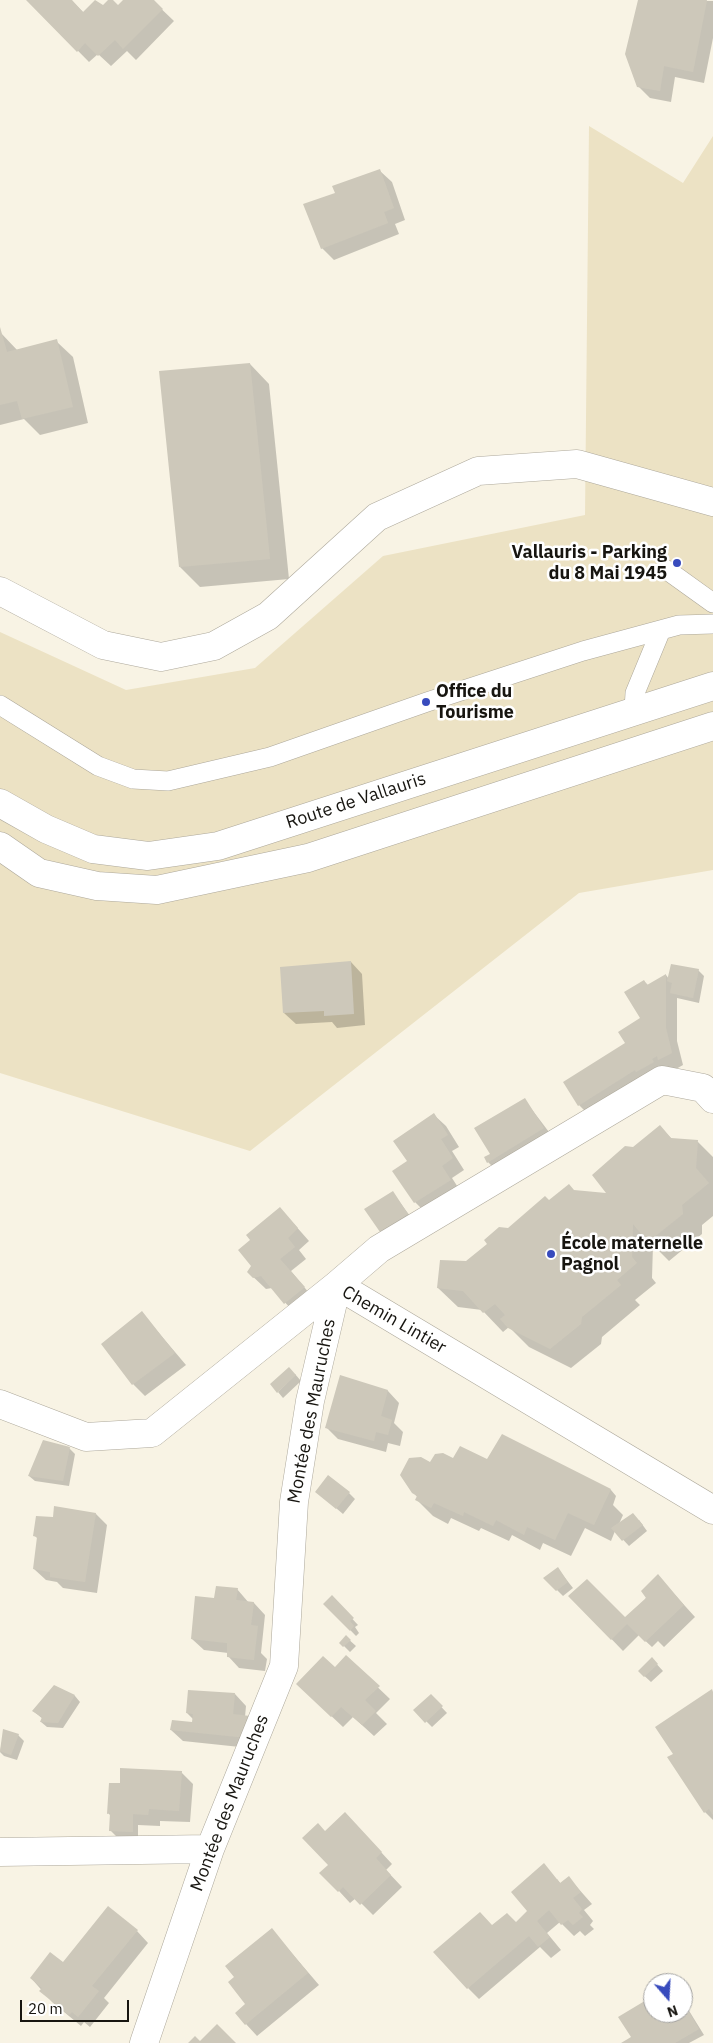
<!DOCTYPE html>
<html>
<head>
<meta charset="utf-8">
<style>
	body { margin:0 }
	#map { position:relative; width:713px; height:2043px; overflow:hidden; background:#f8f3e4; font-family:"IBM Plex Sans",sans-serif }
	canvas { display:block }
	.north { position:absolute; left:643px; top:1973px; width:50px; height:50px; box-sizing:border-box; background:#fff; border:1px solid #a2a19f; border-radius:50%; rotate:161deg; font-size:14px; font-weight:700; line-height:20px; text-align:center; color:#171510 }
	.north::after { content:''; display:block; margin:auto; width:18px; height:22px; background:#384bbd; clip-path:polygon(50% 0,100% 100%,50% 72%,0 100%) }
	.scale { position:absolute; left:20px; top:2000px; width:109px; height:22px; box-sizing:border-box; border:2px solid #171510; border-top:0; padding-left:6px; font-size:15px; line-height:18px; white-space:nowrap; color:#171510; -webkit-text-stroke:4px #fff; paint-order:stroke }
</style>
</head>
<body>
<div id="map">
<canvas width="713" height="2043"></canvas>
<div class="north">N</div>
<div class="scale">20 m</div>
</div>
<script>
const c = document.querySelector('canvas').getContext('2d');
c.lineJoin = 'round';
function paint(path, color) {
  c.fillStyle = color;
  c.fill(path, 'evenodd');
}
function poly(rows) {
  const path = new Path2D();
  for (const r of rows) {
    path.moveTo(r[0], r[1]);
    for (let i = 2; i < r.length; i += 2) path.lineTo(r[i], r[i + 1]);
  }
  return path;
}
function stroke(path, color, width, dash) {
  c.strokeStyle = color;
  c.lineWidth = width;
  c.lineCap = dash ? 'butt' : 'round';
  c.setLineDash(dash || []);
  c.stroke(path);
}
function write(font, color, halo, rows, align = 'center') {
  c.font = font + ' "IBM Plex Sans",sans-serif';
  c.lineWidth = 5;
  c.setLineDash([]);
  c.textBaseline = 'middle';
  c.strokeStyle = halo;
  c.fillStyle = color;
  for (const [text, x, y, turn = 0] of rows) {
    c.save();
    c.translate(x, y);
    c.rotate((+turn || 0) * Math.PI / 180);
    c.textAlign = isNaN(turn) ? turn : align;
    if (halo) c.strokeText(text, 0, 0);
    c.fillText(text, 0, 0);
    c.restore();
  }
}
const green = poly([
	[589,126,683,183,713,136,713,870,579,893,250,1151,0,1073,0,632,126,690,255,668,383,556,585,515]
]);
const shadow = poly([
	[28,0,71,0,84,13,96,1,103,7,110,0,118,6,125,0,152,0,174,21,136,60,127,51,111,66,98,54,89,62],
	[639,0,713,1,713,38,704,83,675,77,671,102,650,98,638,86],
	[380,171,392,182,405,220,395,224,399,234,334,260,322,248,336,193],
	[0,332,18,351,56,341,73,357,88,423,40,435,24,419,0,425],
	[250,364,269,384,289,579,200,587,180,567],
	[351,962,362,974,365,1025,337,1028,332,1022,296,1024,284,1013],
	[698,970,704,976,699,1003,677,998,677,1041,683,1065,591,1117,579,1105,565,1082,626,1044,642,1019,644,981,649,986,666,975,669,979],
	[524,1099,555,1140,500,1174,488,1162],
	[434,1115,446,1126,459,1147,452,1151,464,1170,452,1178,461,1192,427,1214,415,1202,409,1161],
	[660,1127,672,1139,698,1142,713,1157,713,1216,702,1225,702,1234,669,1261,653,1245,652,1278,656,1283,635,1300,640,1305,602,1337,601,1344,571,1368,529,1347,509,1327,503,1332,482,1310,458,1307,438,1288,508,1230,549,1202,575,1192,609,1194,633,1148],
	[393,1193,413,1220,387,1237,381,1231],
	[294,1224,309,1241,299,1250,306,1259,291,1271,309,1293,291,1309,272,1288,266,1289,248,1272],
	[142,1313,186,1365,145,1396,133,1384],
	[295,1374,301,1381,283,1398,278,1392],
	[341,1377,388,1391,399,1403,394,1423,403,1432,400,1446,388,1443,386,1452,338,1439,327,1428],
	[69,1448,75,1454,69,1486,35,1481,29,1476],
	[453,1460,558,1463,611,1490,616,1496,613,1505,623,1515,619,1524,639,1520,647,1531,629,1546,615,1531,611,1541,585,1528,571,1556,543,1543,540,1550,512,1535,509,1541,481,1528,479,1531,451,1518,448,1524,433,1516,417,1500,418,1498,413,1492,431,1463],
	[349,1493,355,1499,343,1514,323,1497],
	[96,1514,107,1525,97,1593,63,1588,57,1582,46,1580,34,1569,38,1539,34,1535,54,1519],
	[558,1569,573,1588,563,1596,545,1578],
	[658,1576,695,1617,664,1647,658,1641,652,1647,639,1635,623,1651,570,1596,631,1625],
	[237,1589,249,1603,254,1603,265,1615,261,1653,267,1659,265,1671,239,1668,228,1656,228,1653,204,1650,192,1639,215,1600],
	[332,1597,358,1625,355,1627,359,1633,356,1636,325,1604],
	[346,1637,356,1646,350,1652,341,1643],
	[346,1657,390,1699,376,1713,387,1724,374,1736,353,1717,343,1727,309,1695],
	[652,1659,663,1671,651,1682,639,1671],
	[55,1686,75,1696,80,1702,63,1728,47,1727,41,1722,43,1719,33,1711],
	[713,1693,713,1820,705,1812,674,1755],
	[235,1694,246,1706,245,1717,259,1749,183,1741,171,1730,193,1723,193,1719,187,1713],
	[431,1696,447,1713,432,1727,415,1710],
	[4,1731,18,1735,24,1741,17,1760,4,1756,0,1752],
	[181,1772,193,1784,190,1822,160,1821,160,1826,138,1825,138,1837,116,1836,110,1830,111,1816,108,1813,121,1784],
	[357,1826,392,1864,386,1870,402,1887,373,1915,356,1898,350,1903,339,1891,325,1832],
	[569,1878,592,1904,584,1910,593,1921,590,1925,594,1929,585,1936,580,1931,574,1936,560,1922,547,1933,561,1950,551,1958,540,1947,479,1999,468,1988,493,1926,516,1924,557,1879,561,1884],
	[272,1930,319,1985,257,2036,246,2024,247,2004,236,1977],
	[137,1931,148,1943,104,1998,109,2003,90,2027,84,2022,81,2026,52,2002,31,1978],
	[653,1997,653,2013,683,2013,683,2001,704,2035,689,2043,623,2043,632,2037]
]);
const building = poly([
	[26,0,72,0,83,12,95,0,103,5,108,0,113,0,118,5,123,0,154,0,163,9,123,49,115,40,98,56,85,43,77,52],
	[638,0,707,0,693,72,664,66,660,91,637,87,625,54],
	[380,169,394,208,384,212,388,223,321,249,303,204,335,193,332,186],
	[0,327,7,352,57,339,73,407,22,419,17,401,0,405],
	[250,363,270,559,179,567,159,371],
	[351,961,354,1014,324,1016,324,1011,283,1013,280,967],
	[671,964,699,969,693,998,670,993,672,983,667,981],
	[666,974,666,1028,672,1053,658,1060,657,1056,652,1059,654,1062,636,1072,635,1070,578,1106,563,1082,625,1043,618,1032,640,1018,624,992,644,980,647,985],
	[525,1098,544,1128,487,1163,484,1157,490,1154,474,1128],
	[434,1113,448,1135,441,1139,453,1158,442,1166,451,1180,414,1203,392,1171,407,1161,393,1141],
	[660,1125,671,1138,698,1140,696,1168,709,1183,682,1205,683,1214,648,1242,633,1224,632,1257,637,1263,617,1280,621,1285,582,1317,581,1324,550,1349,508,1328,500,1319,505,1315,495,1304,483,1313,463,1291,437,1288,440,1260,466,1261,487,1244,484,1240,499,1227,508,1228,545,1196,549,1200,569,1184,574,1190,606,1193,592,1175,625,1146,633,1147],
	[393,1191,408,1214,380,1232,364,1209],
	[280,1207,298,1228,288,1238,295,1247,280,1259,305,1287,284,1304,261,1276,253,1278,247,1272,251,1266,238,1250,250,1240,246,1235],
	[142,1311,175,1353,132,1385,101,1344],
	[289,1367,296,1375,277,1393,270,1384],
	[340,1375,388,1390,381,1416,392,1420,388,1435,376,1432,374,1441,325,1428],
	[502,1434,611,1489,594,1525,568,1513,555,1540,527,1527,524,1535,496,1520,493,1526,464,1512,463,1516,434,1503,431,1508,415,1500,417,1496,412,1493,400,1475,409,1458,421,1457,430,1462,435,1454,443,1453,453,1458,460,1446,487,1459],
	[43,1440,70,1447,63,1481,28,1476],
	[328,1475,350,1492,336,1509,315,1492],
	[54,1506,96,1513,85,1582,50,1577,50,1572,33,1569,37,1537,33,1536,36,1516,53,1517],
	[633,1513,643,1525,622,1541,611,1528],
	[558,1567,568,1582,556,1591,543,1578],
	[658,1574,684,1605,645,1642,627,1624,611,1640,568,1596,587,1579,625,1617,646,1598,641,1591],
	[216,1586,238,1588,236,1600,254,1602,251,1625,258,1626,254,1660,227,1657,227,1643,191,1639,195,1596,214,1598],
	[332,1595,354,1618,350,1621,354,1626,350,1631,323,1604],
	[346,1635,351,1640,343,1647,339,1643],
	[346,1655,380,1686,365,1700,376,1711,362,1725,341,1707,331,1717,296,1684,323,1656,335,1667],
	[652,1657,658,1664,644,1677,638,1671],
	[54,1685,75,1695,58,1723,40,1722,42,1717,32,1711],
	[712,1689,713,1692,713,1815,709,1809,704,1813,667,1757,673,1754,655,1727],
	[188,1690,235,1693,233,1714,250,1716,248,1738,170,1730,172,1720,192,1722,193,1714,186,1713],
	[431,1694,443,1706,425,1723,413,1710],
	[3,1729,19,1734,11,1755,0,1751],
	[120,1768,182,1771,179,1811,149,1809,148,1815,133,1814,133,1832,109,1831,110,1813,107,1814,109,1783,120,1783],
	[345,1812,382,1852,376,1858,391,1875,360,1905,343,1887,338,1892,319,1873,328,1865,302,1838,318,1823,325,1831],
	[544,1863,560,1883,569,1876,581,1892,573,1898,582,1909,579,1913,583,1917,573,1925,568,1920,561,1925,549,1910,537,1921,550,1937,538,1947,529,1936,467,1989,433,1952,480,1912,492,1925,507,1913,516,1922,527,1911,511,1892],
	[108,1906,138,1930,92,1986,99,1991,78,2017,72,2012,69,2015,39,1991,42,1988,30,1978,50,1952,63,1962],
	[272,1928,308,1973,245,2025,235,2013,245,2004,228,1982,234,1977,225,1966],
	[653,1996,653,2013,683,2013,683,2002,699,2029,675,2043,621,2043,631,2037,618,2017],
	[217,2024,236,2043,188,2043,195,2036,200,2041]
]);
const service = poly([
	[667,570,713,603],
	[0,705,98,766,133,779,168,781,270,757,427,702,583,651,679,625,713,624],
	[634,710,635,693,661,630]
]);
const minor = poly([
	[0,591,103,645,161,657,214,646,268,616,377,517,478,471,577,464,713,502],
	[337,1285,713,1510],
	[0,1404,86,1437,152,1433,337,1285,379,1249,662,1080,703,1088,713,1099],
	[0,1852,210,1849],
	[144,2043,210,1849,284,1666,294,1502,310,1401,337,1285]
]);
const secondary = poly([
	[0,803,46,829,93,849,148,856,218,846,713,686],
	[0,846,39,873,97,886,157,890,308,858,713,726]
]);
const markers = [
	[677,563,5,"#384bbd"],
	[426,702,5,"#384bbd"],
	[551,1254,5,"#384bbd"]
];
const poiNames = [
	["Vallauris - Parking",667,553,"right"],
	["du 8 Mai 1945",667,574,"right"],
	["Office du",436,692],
	["Tourisme",436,713],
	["École maternelle",561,1244],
	["Pagnol",561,1265]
];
const streetNames = [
	["Route de Vallauris",356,801,-18],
	["Chemin Lintier",394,1320,30],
	["Montée des Mauruches",312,1411,-79],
	["Montée des Mauruches",230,1803,-69]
];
paint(green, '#ece2c4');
paint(shadow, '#0003');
paint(building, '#cdc8ba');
stroke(service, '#ada89b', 20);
stroke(minor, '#ada89b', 29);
stroke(secondary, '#ada89b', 29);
stroke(service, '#fff', 19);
stroke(minor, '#fff', 28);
stroke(secondary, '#fff', 28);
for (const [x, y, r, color] of markers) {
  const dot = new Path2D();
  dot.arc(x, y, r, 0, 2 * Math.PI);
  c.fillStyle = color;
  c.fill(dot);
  stroke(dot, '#fff', 2);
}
write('bold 18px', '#171510', '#fff', poiNames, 'left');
write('18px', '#171510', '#fff', streetNames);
</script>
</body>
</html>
